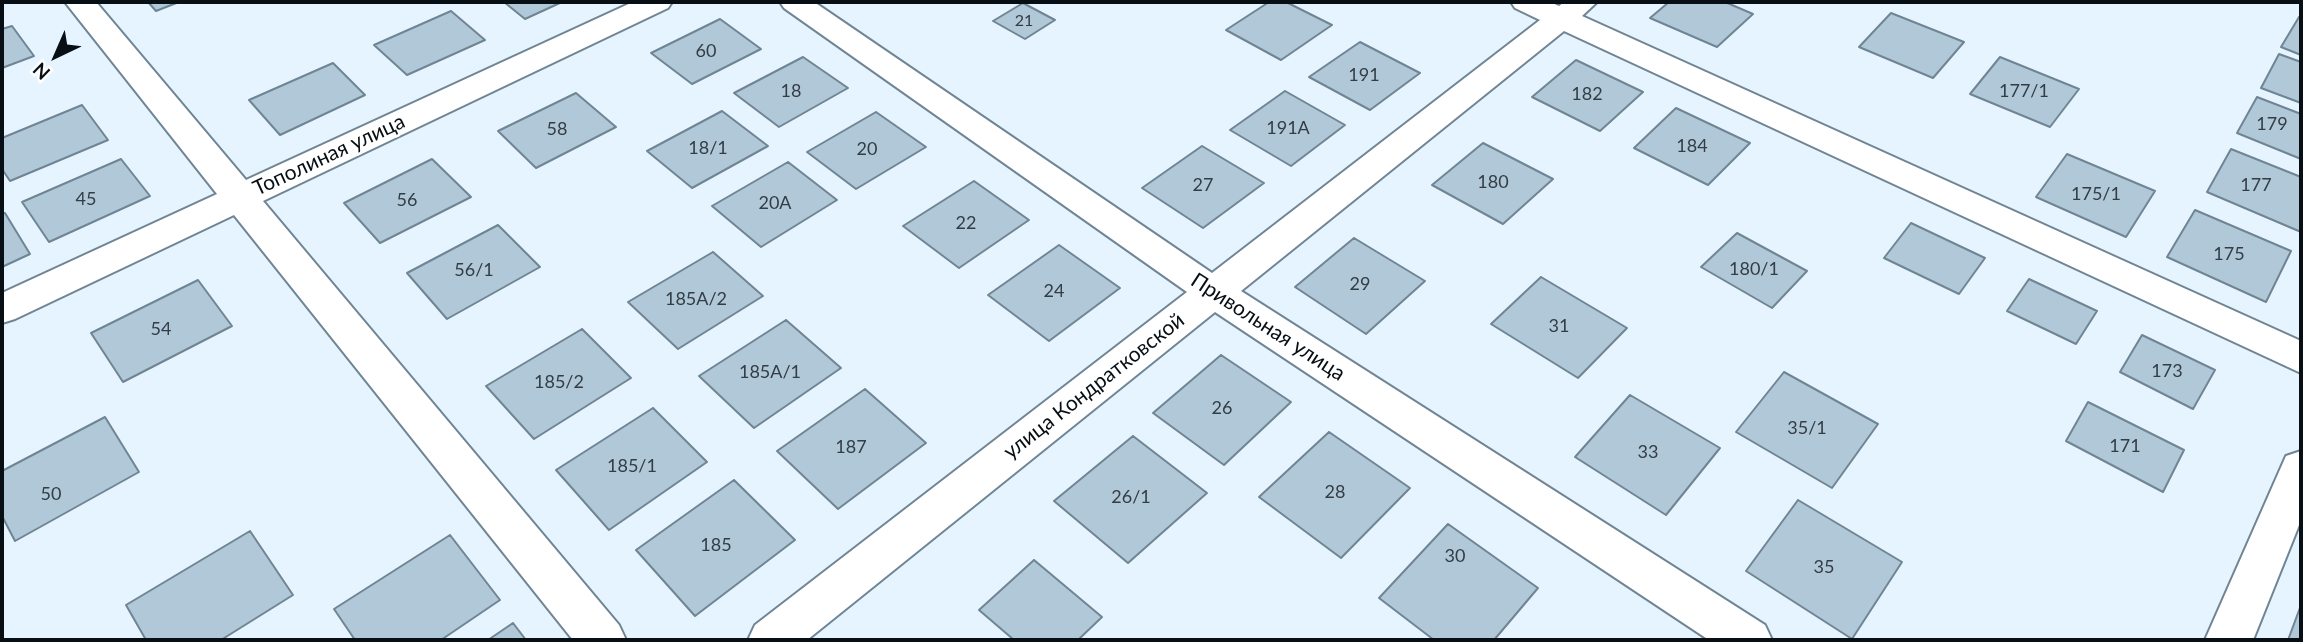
<!DOCTYPE html>
<html>
<head>
<meta charset="utf-8">
<style>
	body { margin:0 }
	#map { position:relative; width:2303px; height:642px; overflow:hidden; background:#e6f4ff; font-family:Lato,sans-serif }
	canvas { display:block }
	.frame { position:absolute; inset:0; border:4px solid #070f14; pointer-events:none }
	.north { position:absolute; left:21px; top:21px; width:70px; height:70px; -webkit-text-stroke:5px #fff; paint-order:stroke; rotate:224deg; font-size:19px; font-weight:700; line-height:28px; text-align:center; color:#070f14 }
	.north::after { content:''; display:block; margin:auto; width:24px; height:32px; background:#070f14; clip-path:polygon(50% 0,100% 100%,50% 72%,0 100%) }
</style>
</head>
<body>
<div id="map">
<canvas width="2303" height="642"></canvas>
<div class="frame"></div>
<div class="north">N</div>
</div>
<script>
const c = document.querySelector('canvas').getContext('2d');
c.lineJoin = 'round';
function paint(path, color) {
  c.fillStyle = color;
  c.fill(path, 'evenodd');
}
function poly(rows) {
  const path = new Path2D();
  for (const r of rows) {
    path.moveTo(r[0], r[1]);
    for (let i = 2; i < r.length; i += 2) path.lineTo(r[i], r[i + 1]);
  }
  return path;
}
function stroke(path, color, width, dash) {
  c.strokeStyle = color;
  c.lineWidth = width;
  c.lineCap = dash ? 'butt' : 'round';
  c.setLineDash(dash || []);
  c.stroke(path);
}
function write(font, color, halo, rows, align = 'center') {
  c.font = font + ' Lato,sans-serif';
  c.lineWidth = 5;
  c.setLineDash([]);
  c.textBaseline = 'middle';
  c.strokeStyle = halo;
  c.fillStyle = color;
  for (const [text, x, y, turn = 0] of rows) {
    c.save();
    c.translate(x, y);
    c.rotate((+turn || 0) * Math.PI / 180);
    c.textAlign = isNaN(turn) ? turn : align;
    if (halo) c.strokeText(text, 0, 0);
    c.fillText(text, 0, 0);
    c.restore();
  }
}
const building = poly([
	[148,2,179,2,156,11,148,2],
	[504,2,562,2,525,19,504,2],
	[1269,2,1286,2,1332,25,1281,60,1226,30,1269,2],
	[1669,2,1725,2,1753,14,1717,47,1650,18,1669,2],
	[1023,3,1055,20,1025,39,993,21,1023,3],
	[451,11,485,40,407,75,374,45,451,11],
	[1891,13,1964,42,1933,78,1859,47,1891,13],
	[2299,17,2301,17,2301,55,2281,47,2299,17],
	[720,19,761,49,692,84,651,53,720,19],
	[12,26,34,56,2,68,2,29,12,26],
	[1360,42,1420,73,1370,110,1309,77,1360,42],
	[2279,54,2301,62,2301,103,2261,88,2279,54],
	[803,57,848,88,779,127,734,93,803,57],
	[2000,57,2079,89,2050,127,1970,94,2000,57],
	[1576,60,1643,92,1600,131,1532,97,1576,60],
	[333,63,365,95,280,135,249,100,333,63],
	[1285,91,1345,125,1291,166,1230,130,1285,91],
	[576,93,616,127,536,168,498,131,576,93],
	[2257,97,2301,114,2301,159,2237,133,2257,97],
	[82,105,108,140,10,181,2,169,2,138,82,105],
	[1676,108,1750,143,1708,185,1634,148,1676,108],
	[722,111,768,146,692,188,647,151,722,111],
	[876,112,926,147,856,189,807,152,876,112],
	[1483,143,1553,179,1503,224,1432,185,1483,143],
	[1202,146,1264,183,1203,228,1142,188,1202,146],
	[2231,149,2301,177,2301,232,2207,192,2231,149],
	[2067,154,2155,191,2126,237,2036,197,2067,154],
	[121,159,150,196,49,242,22,202,121,159],
	[432,159,471,197,380,243,344,203,432,159],
	[788,162,837,200,761,247,712,206,788,162],
	[974,181,1029,220,959,268,903,226,974,181],
	[2195,210,2291,251,2266,302,2167,257,2195,210],
	[5,213,30,254,2,267,2,214,5,213],
	[1911,223,1985,258,1959,294,1884,258,1911,223],
	[498,225,540,267,447,319,407,273,498,225],
	[1737,233,1807,271,1772,308,1701,267,1737,233],
	[1354,238,1425,281,1366,334,1295,287,1354,238],
	[1059,245,1120,288,1049,341,988,295,1059,245],
	[713,252,763,296,678,349,628,302,713,252],
	[1541,277,1627,328,1578,378,1491,324,1541,277],
	[2029,279,2097,311,2076,344,2007,311,2029,279],
	[198,280,232,326,123,382,91,333,198,280],
	[786,320,841,368,754,428,699,376,786,320],
	[582,329,631,378,534,439,486,386,582,329],
	[2142,335,2215,370,2193,409,2120,372,2142,335],
	[1221,355,1291,402,1224,465,1153,413,1221,355],
	[1784,372,1878,424,1832,488,1736,432,1784,372],
	[865,389,926,443,838,509,777,451,865,389],
	[1630,395,1720,448,1666,515,1575,457,1630,395],
	[2088,402,2184,450,2163,492,2066,441,2088,402],
	[653,408,707,462,609,530,556,470,653,408],
	[105,417,139,472,15,541,2,516,2,471,105,417],
	[1329,432,1410,488,1341,558,1259,497,1329,432],
	[1133,436,1207,493,1128,563,1054,501,1133,436],
	[734,480,795,540,695,616,636,550,734,480],
	[1798,500,1902,562,1852,639,1746,571,1798,500],
	[1448,524,1538,588,1494,640,1434,640,1379,598,1448,524],
	[250,531,293,595,221,640,146,640,126,605,250,531],
	[450,535,500,600,441,640,355,640,334,609,450,535],
	[1034,560,1102,617,1078,640,1014,640,979,610,1034,560],
	[2301,605,2301,640,2288,640,2301,605],
	[513,623,526,640,488,640,513,623]
]);
const street = poly([
	[65,2,96,2,246,180,633,2,672,2,668,8,263,201,619,625,626,640,573,640,234,215,15,319,2,323,2,293,217,194,65,2],
	[780,2,814,2,1212,273,1540,20,1515,8,1511,2,1550,2,1559,6,1564,2,1597,2,1582,16,2301,341,2301,373,1564,31,1241,291,1765,625,1772,640,1709,640,1215,312,807,640,748,640,755,625,1187,292,784,8,780,2],
	[2301,451,2301,520,2253,640,2205,640,2286,456,2301,451]
]);
const farNumbernames = [
	["21",1024,21]
];
const numberNames = [
	["60",706,51],
	["191",1364,75],
	["18",791,91],
	["177/1",2024,91],
	["182",1587,94],
	["179",2272,124],
	["191А",1288,128],
	["58",557,129],
	["184",1692,146],
	["18/1",708,148],
	["20",867,149],
	["180",1493,182],
	["27",1203,185],
	["177",2256,185],
	["175/1",2096,194],
	["45",86,199],
	["56",407,200],
	["20А",775,203],
	["22",966,223],
	["175",2229,254],
	["180/1",1754,269],
	["56/1",474,270],
	["29",1360,284],
	["24",1054,291],
	["185А/2",696,299],
	["31",1559,326],
	["54",161,329],
	["173",2167,371],
	["185А/1",770,372],
	["185/2",559,382],
	["26",1222,408],
	["35/1",1807,428],
	["171",2125,446],
	["187",851,447],
	["33",1648,452],
	["185/1",632,466],
	["28",1335,492],
	["50",51,494],
	["26/1",1131,497],
	["185",716,545],
	["30",1455,556],
	["35",1824,567]
];
const streetNames = [
	["Тополиная улица",329,155,-25],
	["Привольная улица",1268,327,33],
	["улица Кондратковской",1094,386,-38]
];
paint(building, '#b1c8d8');
stroke(building, '#6f8594', 2);
stroke(street, '#708594', 4);
paint(street, '#fff');
write('16px', '#323d45', null, farNumbernames);
write('18px', '#323d45', null, numberNames);
write('21px', '#070f14', '#fff', streetNames);
</script>
</body>
</html>
